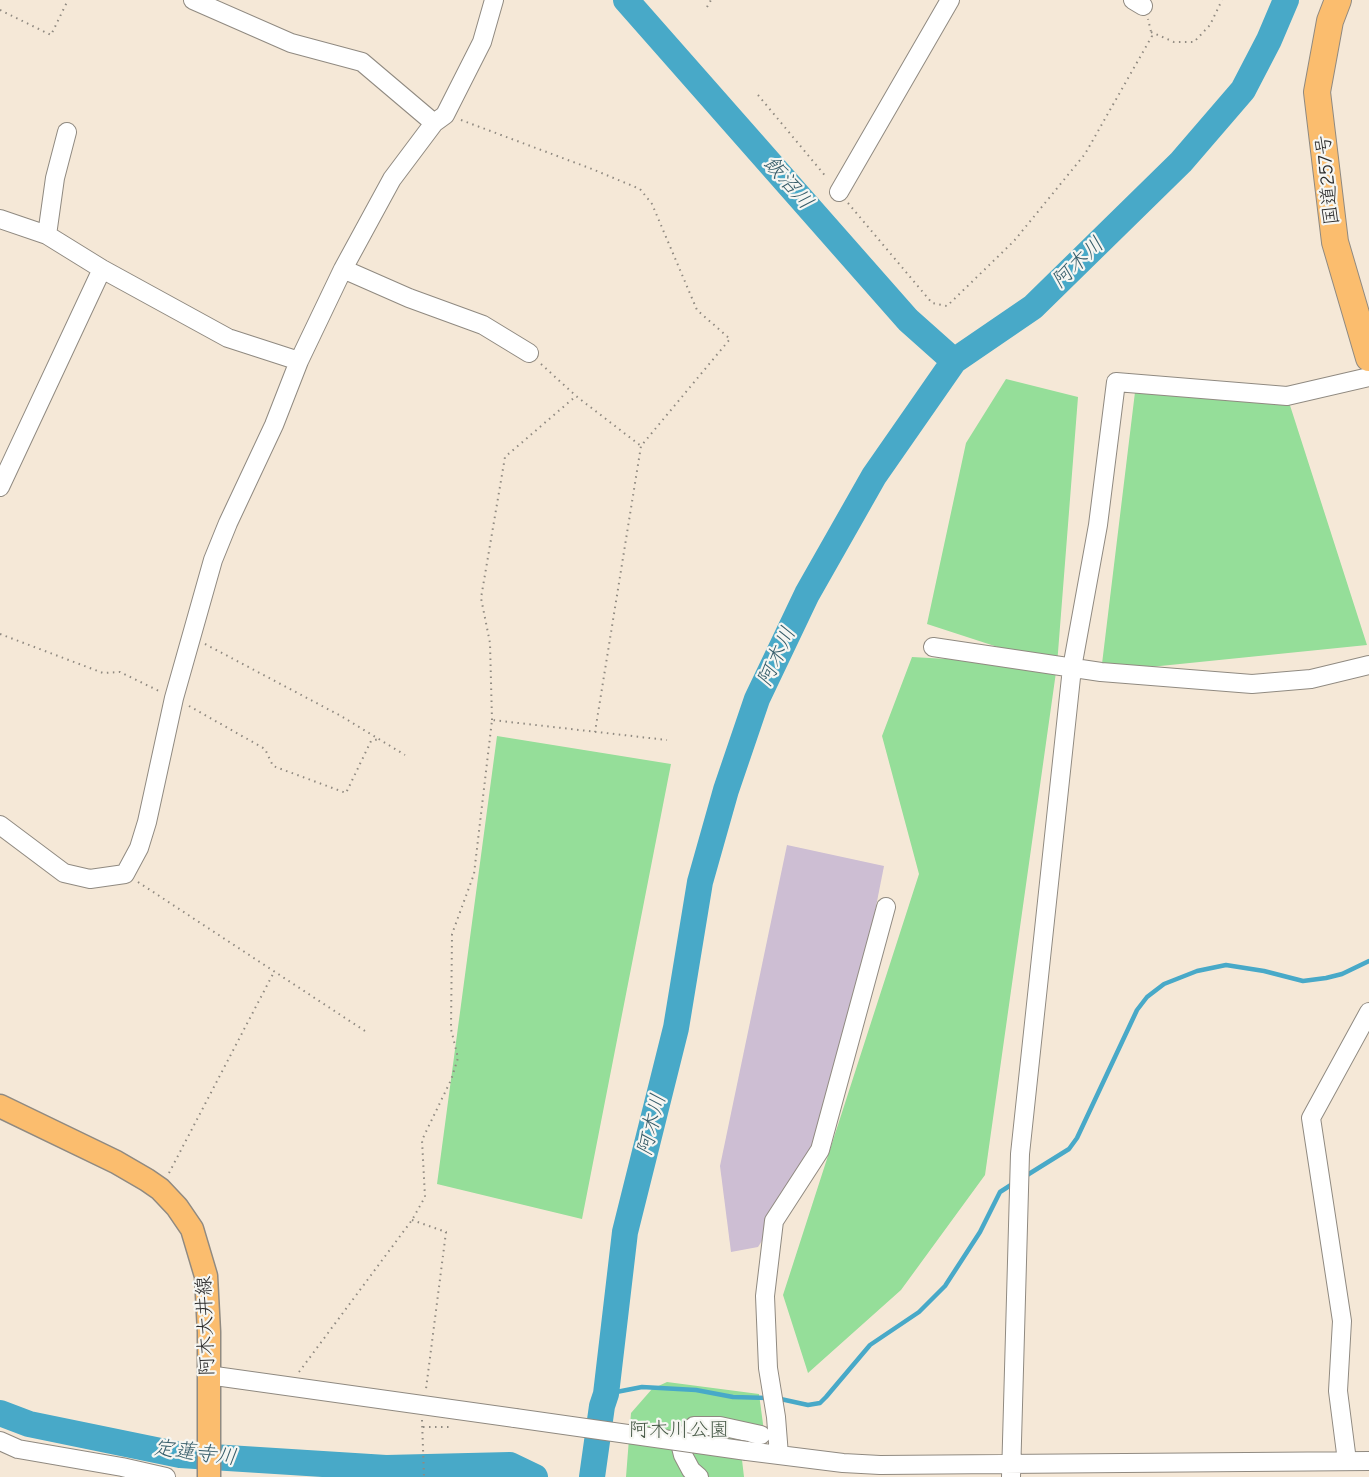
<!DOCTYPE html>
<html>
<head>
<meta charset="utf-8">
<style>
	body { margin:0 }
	canvas { display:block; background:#f5e8d7 }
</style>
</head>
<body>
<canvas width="1369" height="1477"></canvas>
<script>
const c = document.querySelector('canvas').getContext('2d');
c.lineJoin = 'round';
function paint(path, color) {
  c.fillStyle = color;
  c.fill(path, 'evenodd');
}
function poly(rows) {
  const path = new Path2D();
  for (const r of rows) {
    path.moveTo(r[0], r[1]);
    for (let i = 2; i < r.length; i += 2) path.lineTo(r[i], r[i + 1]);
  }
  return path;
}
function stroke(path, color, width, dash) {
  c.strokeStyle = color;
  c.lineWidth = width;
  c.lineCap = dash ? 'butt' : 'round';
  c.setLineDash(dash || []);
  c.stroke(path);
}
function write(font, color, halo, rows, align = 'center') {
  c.font = font + ' "Comic Neue","Klee One",sans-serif';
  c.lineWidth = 4.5;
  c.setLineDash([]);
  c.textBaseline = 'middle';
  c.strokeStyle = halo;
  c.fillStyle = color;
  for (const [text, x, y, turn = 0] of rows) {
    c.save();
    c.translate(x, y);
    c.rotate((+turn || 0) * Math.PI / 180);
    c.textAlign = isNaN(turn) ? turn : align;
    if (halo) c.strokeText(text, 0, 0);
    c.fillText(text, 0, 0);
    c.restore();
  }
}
const industrial = poly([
	[787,845,884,866,848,1048,820,1150,758,1247,731,1252,720,1166]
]);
const green = poly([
	[1006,379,1078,397,1057,665,985,1175,901,1290,808,1373,783,1295,919,874,882,736,912,657,1053,665,927,624,966,443],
	[1135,392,1287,396,1367,645,1101,672],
	[497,736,671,764,582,1219,437,1184],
	[667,1382,759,1394,765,1439,739,1434,744,1477,626,1477,631,1413,652,1389]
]);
const stream = poly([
	[1024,1177,1069,1149,1077,1138,1137,1010,1147,997,1164,984,1197,971,1226,965,1264,971,1303,981,1326,978,1342,974,1369,961],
	[606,1394,642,1387,696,1390,733,1397,768,1398],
	[776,1398,808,1405,820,1403,826,1397,870,1345,919,1312,945,1286,980,1232,1000,1192,1014,1183]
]);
const river = poly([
	[626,0,908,320,954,361],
	[0,1413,29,1424,180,1455,386,1468,510,1465,535,1477],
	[592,1477,602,1406,606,1394,625,1232,676,1028,700,882,726,790,757,699,807,594,874,476,954,361,1033,307,1181,162,1243,90,1269,40,1286,0]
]);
const path = poly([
	[707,7,711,0],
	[0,10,51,35,68,0],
	[1151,32,1174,42,1194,42,1210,25,1222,0],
	[758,95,827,178],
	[461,120,592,169,640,189,652,204,697,310,730,339,641,446,595,732],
	[848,203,932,303,947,306,1014,241,1085,154,1152,36,1148,19],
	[541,364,576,396,641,446],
	[0,634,103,673,120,672,159,691],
	[205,644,341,716,405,755],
	[189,706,265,749,273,766,346,793,371,741,379,739],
	[492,720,490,643,481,598,505,457,576,396],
	[138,882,368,1033],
	[169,1173,274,972],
	[412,1220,446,1232,426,1389],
	[299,1372,412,1220,425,1197,422,1140,451,1080,458,1058,451,1029,452,934,474,874,492,720,667,740],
	[422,1420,424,1477],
	[423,1427,453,1427]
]);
const minor = poly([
	[193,0,291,43,362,62,434,123],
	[1133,0,1143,6],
	[839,192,950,0],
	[0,219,47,235,102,269,228,338,299,361],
	[47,235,55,178,67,132],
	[343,269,409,298,483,325,529,353],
	[0,487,102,269],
	[933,647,1101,672,1252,684,1311,679,1369,665],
	[0,825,64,873,90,879,125,874,139,848,147,822,174,698,213,560,228,523,274,425,299,361,343,269,392,179,434,123,445,115,482,42,494,0],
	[208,1375,515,1418],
	[0,1441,18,1449,122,1467,166,1477],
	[747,1451,843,1463,880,1465,1369,1461],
	[779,1455,776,1417,768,1368,765,1296,774,1221,820,1150,886,907],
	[1347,1461,1338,1391,1342,1321,1311,1118,1369,1012],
	[699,1477,691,1470,683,1455,681,1447,683,1438,694,1426,720,1426,761,1435],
	[1011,1477,1020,1154,1072,668,1098,525,1116,382,1287,396,1369,377]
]);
const major = poly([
	[0,1106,116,1162,147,1180,160,1189,177,1207,192,1229,206,1276,209,1332,209,1477]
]);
const highway = poly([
	[1338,0,1330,21,1317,92,1335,242,1369,358]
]);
const minorBridge = poly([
	[515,1418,747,1451]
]);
const streetNames = [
	["国道257号",1328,180,-96],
	["阿木大井線",206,1326,-92]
];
const parkNames = [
	["阿木川公園",679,1430]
];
const waterNames = [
	["飯沼川",788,183,49],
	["阿木川",1078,263,-44],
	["阿木川",777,657,-65],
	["阿木川",652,1125,-76],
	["定蓮寺川",195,1453,7]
];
paint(industrial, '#cdbed3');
paint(green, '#95de99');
stroke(stream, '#48a9c8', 4.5);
stroke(river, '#48a9c8', 26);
stroke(minor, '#908a81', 20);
stroke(major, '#908a81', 25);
stroke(highway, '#908a81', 28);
stroke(path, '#908a81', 2, [1.5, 4.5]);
stroke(minor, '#fff', 18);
stroke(major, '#fbbd6e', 22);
stroke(highway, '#fbbd6e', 26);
stroke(minorBridge, '#908a81', 20, []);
stroke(minorBridge, '#fff', 18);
write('20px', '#2b2b2b', '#f6f6f2', streetNames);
write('20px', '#465846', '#f6f6f2', parkNames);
write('italic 21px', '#375d6a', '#f6f6f2', waterNames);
</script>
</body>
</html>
